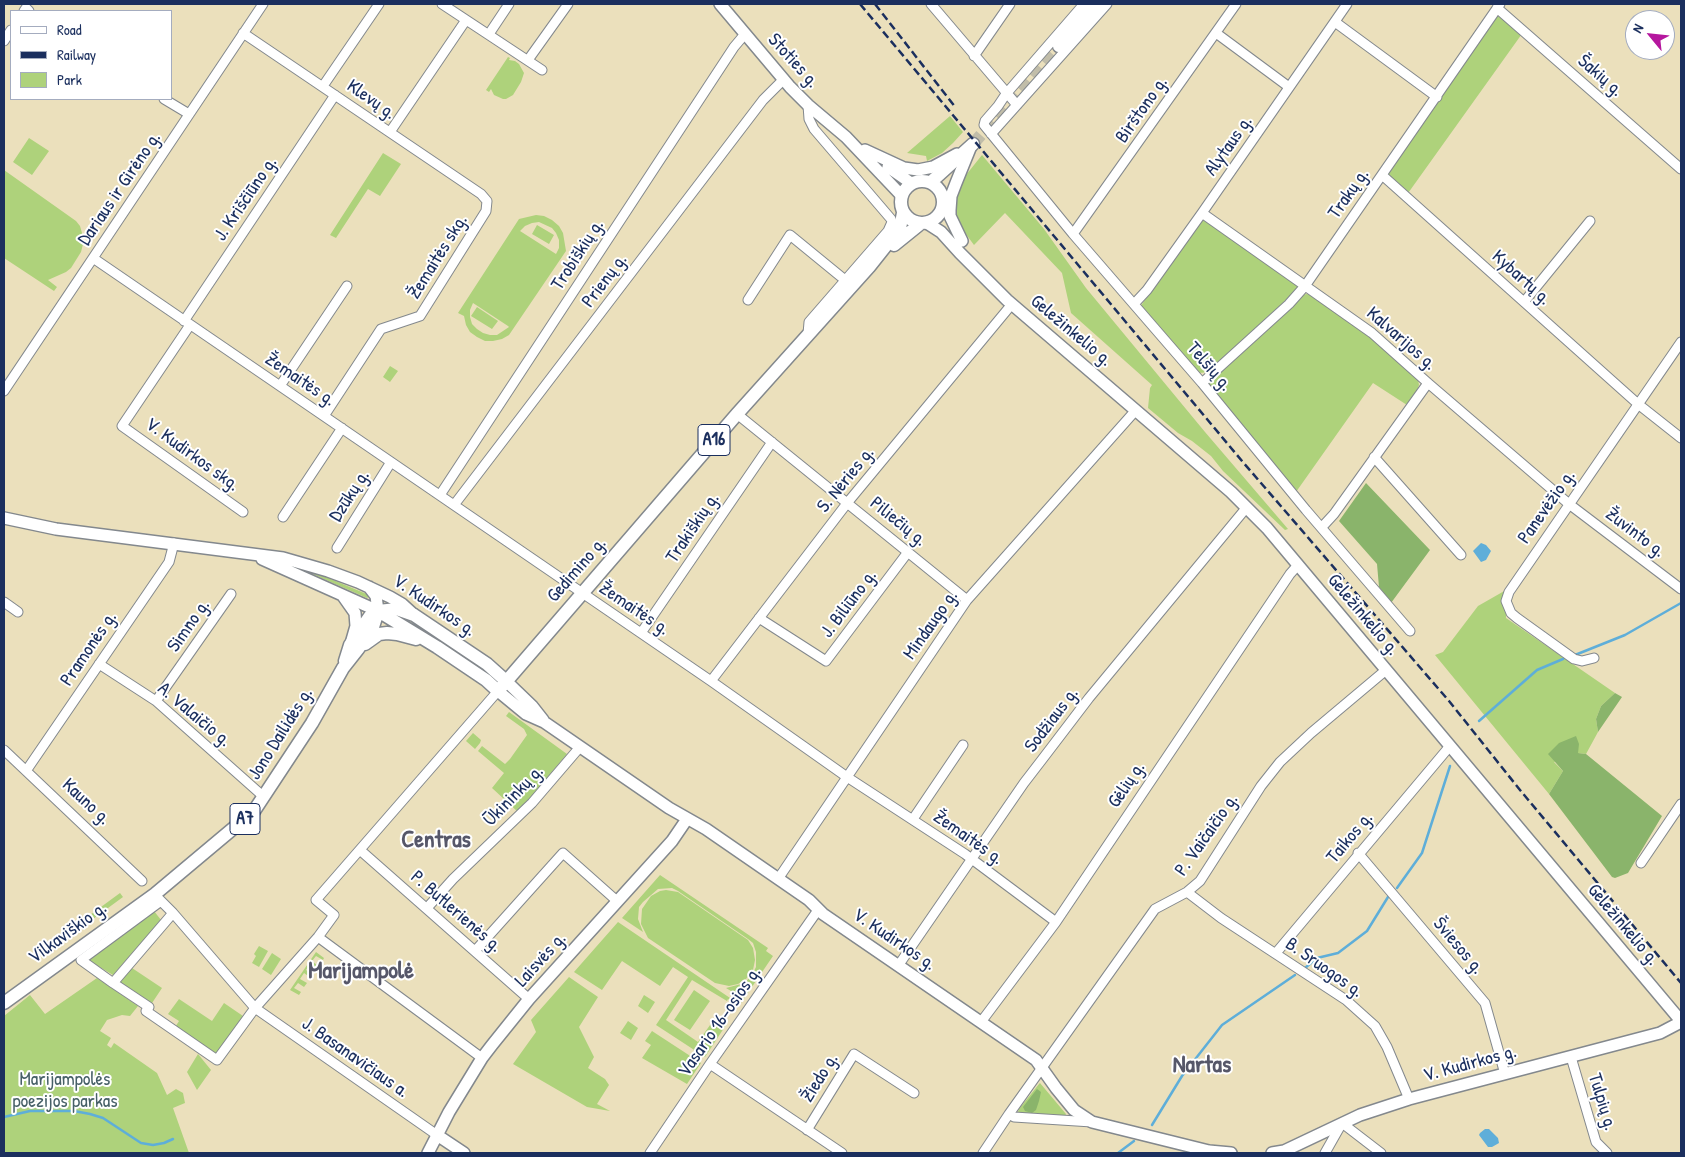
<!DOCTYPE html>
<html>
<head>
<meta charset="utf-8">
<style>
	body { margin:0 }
	#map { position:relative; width:1685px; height:1157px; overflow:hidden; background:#ebe0bc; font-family:"Patrick Hand",sans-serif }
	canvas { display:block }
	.frame { position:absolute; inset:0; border:5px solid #1b2f5e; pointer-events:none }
	.legend { position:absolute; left:10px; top:10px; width:162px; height:90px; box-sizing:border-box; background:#fff; border:1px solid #a4acbf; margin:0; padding:6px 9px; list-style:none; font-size:15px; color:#1b2f5e }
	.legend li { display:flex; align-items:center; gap:10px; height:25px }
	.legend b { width:25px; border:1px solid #a4acbf }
	.north { position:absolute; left:1625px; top:10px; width:50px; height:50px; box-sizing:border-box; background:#fff; border:1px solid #a4acbf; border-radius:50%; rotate:298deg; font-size:14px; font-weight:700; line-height:20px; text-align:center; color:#1b2f5e }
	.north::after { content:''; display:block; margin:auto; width:18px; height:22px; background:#b5179e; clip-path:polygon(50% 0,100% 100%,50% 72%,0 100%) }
</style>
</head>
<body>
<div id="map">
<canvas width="1685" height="1157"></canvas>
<div class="frame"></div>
<ul class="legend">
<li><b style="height:6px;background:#fff"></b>Road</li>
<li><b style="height:6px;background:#1b2f5e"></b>Railway</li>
<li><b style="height:14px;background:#aed27b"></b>Park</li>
</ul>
<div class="north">N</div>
</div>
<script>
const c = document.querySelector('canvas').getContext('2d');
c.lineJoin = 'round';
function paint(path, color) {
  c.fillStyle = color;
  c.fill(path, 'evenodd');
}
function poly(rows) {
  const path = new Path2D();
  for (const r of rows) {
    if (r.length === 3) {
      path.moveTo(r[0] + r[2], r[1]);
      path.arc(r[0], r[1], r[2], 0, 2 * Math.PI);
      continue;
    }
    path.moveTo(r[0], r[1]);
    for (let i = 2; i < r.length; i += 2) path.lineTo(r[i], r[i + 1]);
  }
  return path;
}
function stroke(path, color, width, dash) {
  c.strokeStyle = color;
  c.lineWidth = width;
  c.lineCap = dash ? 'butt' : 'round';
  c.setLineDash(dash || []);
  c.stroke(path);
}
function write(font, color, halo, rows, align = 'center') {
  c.font = font + ' "Patrick Hand",sans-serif';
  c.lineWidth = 4;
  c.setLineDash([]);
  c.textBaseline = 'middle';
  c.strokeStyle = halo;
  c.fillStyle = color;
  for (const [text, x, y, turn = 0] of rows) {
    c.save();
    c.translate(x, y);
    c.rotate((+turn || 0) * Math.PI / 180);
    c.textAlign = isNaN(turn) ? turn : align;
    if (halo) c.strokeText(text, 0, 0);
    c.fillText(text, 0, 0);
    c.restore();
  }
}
const green = poly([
	[1497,8,1524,31,1406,196,1382,175],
	[508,57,510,58,509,60,515,61,519,64,524,73,521,82,513,95,506,99,503,99,494,95,491,89,489,92,486,90],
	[950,116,963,132,953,143,942,153,927,161,926,156,907,153],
	[29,138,49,151,32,175,13,162],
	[383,153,401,164,380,196,368,189,336,238,330,235],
	[982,155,1044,229,1086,288,1205,432,1288,529,1285,530,1223,471,1211,456,1192,441,1178,433,1148,408,1150,388,1152,385,1071,313,1062,273,1005,213,974,245,957,222,955,214,957,193,962,180],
	[4,170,76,221,80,226,84,240,81,252,71,268,66,272,48,280,57,287,54,291,4,258],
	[536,215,544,216,552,220,559,226,563,233,566,251,509,335,502,339,493,341,485,341,477,337,470,332,466,325,464,316,458,313,519,219],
	[539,222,552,228,556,233,559,240,559,248,556,254,520,231,525,226,532,223],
	[473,303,508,326,509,327,497,335,490,335,483,333,477,329,472,324,470,317,470,310],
	[1205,220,1297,285,1299,287,1254,331,1209,372,1199,373,1140,307,1198,224,1201,221],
	[537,225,554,235,549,244,532,234],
	[1306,294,1312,295,1369,334,1418,379,1419,385,1416,393,1407,405,1373,383,1296,492,1208,384,1210,381,1302,296],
	[477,307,498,321,492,329,471,316],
	[390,366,398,371,390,382,383,377],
	[309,570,369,595,370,596,367,598,308,572],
	[1506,590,1506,618,1615,693,1601,706,1596,719,1598,732,1586,754,1578,753,1554,762,1563,771,1549,794,1435,655,1443,652,1478,606],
	[509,712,567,754,518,812,492,788,504,773,478,751,482,746,505,764,510,759,527,735,524,729,506,716],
	[473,733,481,740,480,743,475,749,466,741],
	[660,875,768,948,766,951,773,956,739,1006,728,999,727,1001,692,980,666,1020,698,1042,715,1018,726,1025,705,1057,656,1025,688,977,673,967,660,986,622,961,602,990,574,972,618,922,733,1000,736,994,726,988,745,983,753,973,756,967,756,952,753,943,748,939,678,891,672,888,658,889,643,902,639,907,638,919,643,932,622,918],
	[666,890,678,892,748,940,753,948,755,960,753,970,746,979,738,984,729,986,715,983,648,938,641,924,642,909,651,896,660,891],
	[120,893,123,897,78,930,75,926],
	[154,911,161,920,113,975,88,960],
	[259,946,268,951,259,967,252,963,256,956,254,954],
	[316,952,324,958,323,960,316,956,312,961,318,966,316,968,310,964,306,970,313,975,311,978,304,973,300,979,307,983,304,987,298,983,294,988,301,992,299,995,290,990],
	[272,953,281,959,271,975,262,969],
	[132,968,162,988,152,1003,120,982],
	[569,977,598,997,579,1027,594,1057,588,1068,605,1079,609,1085,597,1104,610,1111,587,1107,513,1064,536,1032,531,1020],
	[97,978,138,1006,130,1016,122,1015,107,1020,100,1031,111,1038,107,1045,111,1048,114,1043,157,1073,167,1095,176,1089,183,1093,185,1103,173,1108,189,1153,4,1153,4,1016,30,995,45,1014],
	[694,990,710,1001,690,1030,674,1020],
	[644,995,655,1002,648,1013,638,1006],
	[179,999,212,1021,224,1003,243,1016,216,1057,174,1029,179,1021,168,1014],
	[628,1021,638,1028,631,1040,620,1033],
	[652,1031,701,1063,687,1084,642,1058,651,1045,645,1041],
	[198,1054,211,1070,197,1090,187,1072],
	[1040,1083,1066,1114,1064,1118,1020,1114,1018,1112,1019,1109,1039,1084]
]);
const forest = poly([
	[1366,483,1430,550,1391,603,1379,587,1377,564,1339,521],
	[1615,693,1622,697,1598,732,1596,719,1601,706],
	[1576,736,1579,744,1578,753,1586,754,1662,816,1628,873,1615,878,1612,877,1549,794,1563,771,1548,754,1559,743],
	[1037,1089,1041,1092,1039,1101,1036,1110,1032,1113,1025,1111,1023,1107]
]);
const water = poly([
	[1481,543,1486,545,1491,551,1486,560,1481,562,1473,551],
	[1485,1129,1489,1129,1498,1138,1499,1143,1492,1147,1488,1147,1479,1135,1480,1133]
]);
const stream = poly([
	[1575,655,1625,635,1681,603],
	[1479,721,1537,670,1563,659],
	[1397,888,1422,853,1450,766],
	[1305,968,1317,958,1338,953,1367,931,1388,897],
	[4,1117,30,1111,74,1111,90,1114,103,1118,141,1143,153,1145,164,1143,173,1139],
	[1152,1125,1182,1076,1222,1025,1295,975],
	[1118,1153,1134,1141]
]);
const highwayTunnel = poly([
	[973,144,1059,46]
]);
const minor = poly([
	[442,4,542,70],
	[931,4,1017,105],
	[1084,4,1006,94,998,106,985,121,984,125,1073,234,1202,383,1306,510,1410,631],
	[1497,8,1681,169],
	[24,11,26,8,29,11],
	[1335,22,1437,97],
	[243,33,481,194,487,201,486,211,420,316,381,329,324,416],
	[1216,33,1289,87],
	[489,34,509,4],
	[4,41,11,30],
	[974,56,1010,4],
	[528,60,568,4],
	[323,86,379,4],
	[164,99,189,114],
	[390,132,466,20],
	[991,134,1107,4],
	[1382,175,1638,404,1681,438],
	[1202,213,1372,333,1428,383,1569,504,1681,589],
	[1073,234,1236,4],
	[93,258,711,681,847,777,965,854,1056,922],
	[748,300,790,235,845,280],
	[1524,302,1590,221],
	[1134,304,1147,290,1202,213,1347,4],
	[184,321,335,95],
	[190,325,122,426,243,512],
	[808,334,809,322,888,231,892,222,891,219,814,129,809,119,808,105],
	[1202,383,1289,304,1305,286,1500,4],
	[280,386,347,286],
	[4,391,263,4],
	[737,414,967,600],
	[1374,457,1461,555],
	[440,495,734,47,745,34],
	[454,505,763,100,784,79],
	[283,517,342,428],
	[1322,527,1334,514,1428,383],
	[337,548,391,462],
	[4,602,18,612],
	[759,618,826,661,908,552],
	[641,633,772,442],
	[1594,658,1582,661,1574,659,1517,618,1511,613,1506,601,1509,592,1681,342],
	[99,664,156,701,264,797],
	[711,681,848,502,1012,304],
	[156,701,231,594],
	[4,750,142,881],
	[26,771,169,562,174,543],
	[913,819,963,745],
	[360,850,529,999],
	[1358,853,1485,1003,1505,1074],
	[1641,863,1681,804],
	[778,879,967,600,1136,410],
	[1187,892,1221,918,1346,1000,1375,1026,1387,1047,1409,1099],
	[159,899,173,913,255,1008,437,1135],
	[161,901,81,960,113,983,173,913],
	[427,908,453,879,532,803,580,747],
	[318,937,482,1058],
	[475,951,563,853,617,901],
	[1276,953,1450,746],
	[898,966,1024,783,1044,757,1089,698,1247,507],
	[113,983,149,1007,146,1011,217,1060,255,1008,318,937,334,915,316,900,498,691],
	[981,1022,1056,922,1290,574,1298,565],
	[1571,1057,1596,1142,1607,1153],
	[710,1064,842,1153],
	[1009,1114,1014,1117,1092,1122],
	[807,1130,854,1054,914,1093],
	[650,1153,710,1064,818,910],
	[983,1153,1009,1114,1155,909,1187,892,1200,881,1261,786,1280,762,1311,733,1386,670],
	[1325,1153,1342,1123,1381,1153]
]);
const major = poly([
	[720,4,790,87,808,105,846,137,901,195],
	[865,150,904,168,918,170,933,167,957,154],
	[888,167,911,183],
	[927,223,941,232,960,253,1007,300,1231,492,1267,528,1681,1021],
	[962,241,950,216,950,210,951,196,956,183,971,146],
	[4,518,56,529,283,558,328,571,358,582,390,597,402,604,413,614],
	[262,559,378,611,376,596,369,587],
	[343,596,355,613,356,626,352,640],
	[506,681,532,706,543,720],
	[498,691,526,714,544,722,669,808,706,829,809,900,823,914,1036,1060,1056,1088,1074,1110,1092,1122,1209,1151,1231,1153],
	[437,1135,464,1153],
	[428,1153,449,1112,482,1058,492,1045,529,999,672,841,687,819],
	[1272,1153,1284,1151,1360,1115,1409,1099,1660,1033,1681,1022]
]);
const highway = poly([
	[1059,46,1096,4],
	[922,202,21],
	[931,182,973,144],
	[894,245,920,224],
	[378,611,437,647,486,680,498,691,737,414,869,267,900,228,903,213],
	[365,644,379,634,387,633,397,634,416,639],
	[345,661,350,645,370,616,378,611,397,609,414,615,487,664,506,681],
	[4,1003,155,894,254,811,312,723,343,668,358,649,373,627,378,611]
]);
const rail = poly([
	[860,4,1242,461,1449,701,1520,790,1681,983],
	[875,4,956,108]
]);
const shields = [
	[714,440,32],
	[245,819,30]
];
const shieldNames = [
	["A16",714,440],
	["A7",245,819]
];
const streetNames = [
	["Stoties g.",793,61,48],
	["Šakių g.",1600,76,41],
	["Klevų g.",371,100,35],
	["Birštono g.",1142,110,-55],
	["Alytaus g.",1229,146,-55],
	["Dariaus ir Girėno g.",120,189,-56],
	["Trakų g.",1349,194,-55],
	["J. Kriščiūno g.",246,199,-56],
	["Trobiškių g.",578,255,-57],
	["Žemaitės skg.",438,257,-58],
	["Kybartų g.",1521,278,42],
	["Prienų g.",605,281,-53],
	["Geležinkelio g.",1071,331,40],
	["Kalvarijos g.",1401,339,41],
	["Telšių g.",1209,367,49],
	["Žemaitės g.",300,380,34],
	["V. Kudirkos skg.",192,455,36],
	["S. Nėries g.",846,480,-51],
	["Dzūkų g.",350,496,-57],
	["Panevėžio g.",1547,507,-55],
	["Piliečių g.",898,522,39],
	["Trakiškių g.",693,528,-56],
	["Žuvinto g.",1635,533,37],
	["Gedimino g.",577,570,-49],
	["J. Biliūno g.",849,604,-53],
	["V. Kudirkos g.",434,606,34],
	["Žemaitės g.",634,609,34],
	["Geležinkelio g.",1363,615,50],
	["Mindaugo g.",931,625,-55],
	["Simno g.",189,626,-55],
	["Pramonės g.",89,649,-56],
	["A. Valaičio g.",194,715,40],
	["Sodžiaus g.",1052,720,-53],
	["Jono Dailidės g.",281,734,-58],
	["Gėlių g.",1127,785,-56],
	["Ūkininkų g.",514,796,-46],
	["Kauno g.",86,802,43],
	["P. Vaičaičio g.",1207,835,-55],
	["Žemaitės g.",968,838,35],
	["Taikos g.",1350,838,-50],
	["P. Butlerienės g.",456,912,41],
	["Geležinkelio g.",1623,925,50],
	["Vilkaviškio g.",68,933,-36],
	["V. Kudirkos g.",894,940,34],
	["Šviesos g.",1458,946,50],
	["Laisvės g.",541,960,-48],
	["B. Sruogos g.",1324,968,35],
	["Vasario 16-osios g.",720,1022,-55],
	["J. Basanavičiaus a.",355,1058,35],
	["V. Kudirkos g.",1470,1064,-15],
	["Žiedo g.",820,1078,-58],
	["Tulpių g.",1602,1102,73]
];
const parkNames = [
	["Marijampolės",65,1080],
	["poezijos parkas",65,1102]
];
const districtNames = [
	["Centras",436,841],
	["Marijampolė",361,972],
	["Nartas",1202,1066]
];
paint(green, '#aed27b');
paint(forest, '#8ab46b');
paint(water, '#5eaed9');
stroke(stream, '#5eaed9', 2.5);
stroke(highwayTunnel, '#c1bda9', 12, [12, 6]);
stroke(minor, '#83888d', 11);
stroke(major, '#83888d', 14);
stroke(highway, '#83888d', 15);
stroke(minor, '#fff', 9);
stroke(major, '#fff', 11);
stroke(highway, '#fff', 12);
stroke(rail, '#1b2f5e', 2.5, [8, 4]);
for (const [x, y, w] of shields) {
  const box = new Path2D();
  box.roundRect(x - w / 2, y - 15.5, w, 31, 4);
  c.fillStyle = '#fff';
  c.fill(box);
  stroke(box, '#1b2f5e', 1);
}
write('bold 18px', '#1b2f5e', null, shieldNames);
write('19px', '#1b2f5e', '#fff', streetNames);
write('19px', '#476067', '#fff', parkNames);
write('bold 24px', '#565769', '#fff', districtNames);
</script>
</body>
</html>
